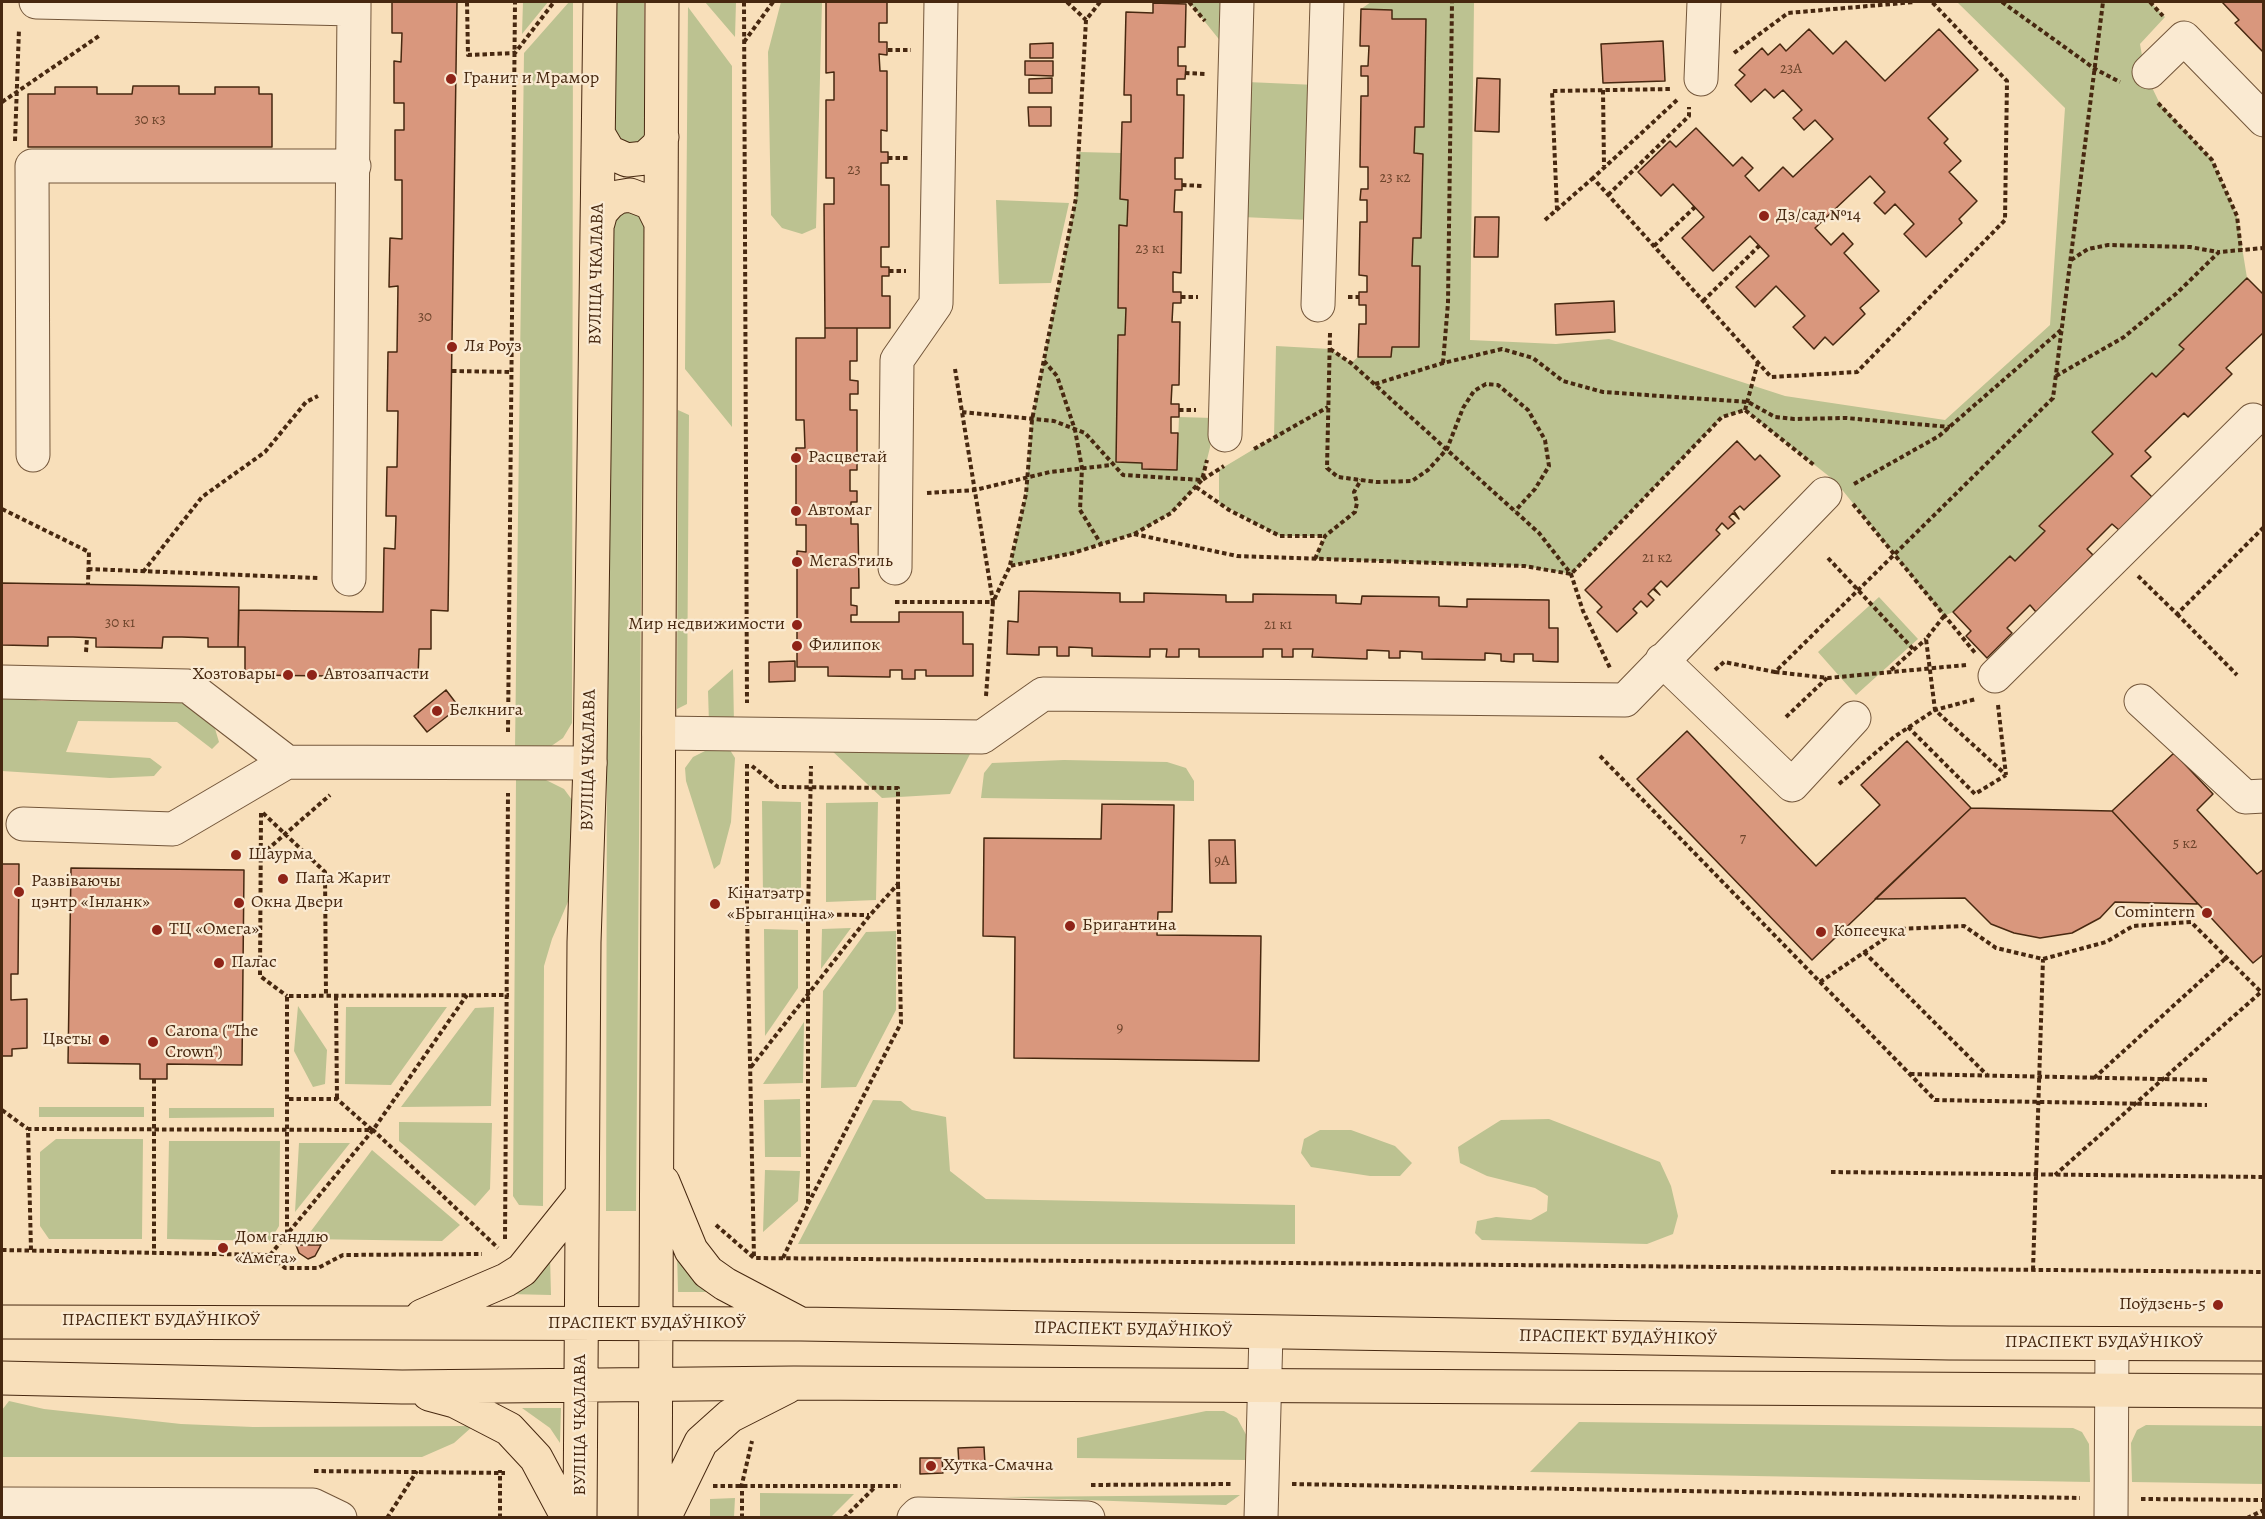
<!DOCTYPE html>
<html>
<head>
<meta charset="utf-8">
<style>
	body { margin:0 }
	#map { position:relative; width:2265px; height:1519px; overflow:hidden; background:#f8dfba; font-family:Alegreya,serif }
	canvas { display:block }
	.frame { position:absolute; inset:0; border:3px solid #472810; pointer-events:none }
</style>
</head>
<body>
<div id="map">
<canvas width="2265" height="1519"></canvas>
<div class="frame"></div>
</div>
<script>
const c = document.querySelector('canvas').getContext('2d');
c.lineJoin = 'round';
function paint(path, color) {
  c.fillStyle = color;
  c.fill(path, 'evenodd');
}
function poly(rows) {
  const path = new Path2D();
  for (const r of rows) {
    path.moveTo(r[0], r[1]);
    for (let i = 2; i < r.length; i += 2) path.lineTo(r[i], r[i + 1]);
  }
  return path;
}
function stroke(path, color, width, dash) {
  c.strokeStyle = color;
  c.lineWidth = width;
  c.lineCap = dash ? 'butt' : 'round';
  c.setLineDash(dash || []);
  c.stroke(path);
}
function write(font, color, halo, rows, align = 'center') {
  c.font = font + ' Alegreya,serif';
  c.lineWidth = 4.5;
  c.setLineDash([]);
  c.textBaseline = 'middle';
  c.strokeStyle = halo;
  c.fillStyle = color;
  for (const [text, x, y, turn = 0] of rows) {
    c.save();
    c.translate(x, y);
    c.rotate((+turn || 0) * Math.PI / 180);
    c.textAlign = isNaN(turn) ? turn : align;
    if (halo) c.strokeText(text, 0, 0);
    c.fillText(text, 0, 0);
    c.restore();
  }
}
const green = poly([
	[523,2,548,2,522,34],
	[569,2,573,2,572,723,563,738,547,749,515,749,524,53],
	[610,2,644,2,644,141,636,150,608,140],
	[705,2,736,2,735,37],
	[781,2,822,2,816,228,802,234,782,228,771,215,768,52],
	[1189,2,1223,2,1222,43],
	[1371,2,1474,2,1470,340,1556,344,1609,339,1785,396,1945,420,2050,325,2065,108,1957,2,2150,2,2165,17,2140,44,2145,73,2160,104,2212,160,2237,216,2247,278,2180,344,2184,349,2156,377,2151,373,2092,432,2113,454,2039,525,2045,531,2015,561,2010,556,1953,612,1944,616,1835,481,1745,410,1722,417,1571,574,1524,566,1315,559,1325,536,1280,536,1219,503,1219,470,1274,437,1276,346,1330,349,1351,363,1358,357,1391,357,1392,347,1419,347,1420,267,1412,266,1413,238,1421,238,1423,154,1414,153,1415,127,1424,127,1426,20,1392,19,1392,10,1361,9],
	[688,7,732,66,732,427,685,369],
	[1247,82,1316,85,1310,220,1242,217],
	[1079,152,1121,153,1120,199,1128,200,1127,226,1119,226,1118,307,1126,308,1125,335,1118,335,1116,462,1142,463,1142,469,1177,470,1179,417,1213,418,1213,435,1202,480,1171,513,1134,534,1073,553,1010,566,1026,494,1032,420,1076,198],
	[996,200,1069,203,1051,283,999,284],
	[632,207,644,220,636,1211,606,1211,608,223],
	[678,410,689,415,687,704,677,709],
	[1879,597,1918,639,1856,695,1818,652],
	[733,669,734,724,709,723,708,691],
	[2,695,42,701,192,700,213,722,219,742,212,749,177,722,78,721,66,752,150,758,162,767,154,776,110,778,2,771],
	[830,749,971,752,950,794,882,798],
	[707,750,730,750,735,758,731,822,720,864,714,869,686,781,685,768,693,757],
	[1064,760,1167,762,1186,768,1194,781,1194,801,981,798,984,773,992,763],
	[516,779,546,780,564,789,578,808,573,890,552,939,544,966,543,1206,519,1205,513,1196],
	[762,801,801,802,801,898,763,898],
	[878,802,876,900,826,902,826,803],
	[851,928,821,969,822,929],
	[764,929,798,930,798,988,765,1036],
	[896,931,896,1010,856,1087,821,1088,823,991,866,932],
	[298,1006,327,1050,325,1084,313,1087,294,1051],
	[346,1007,447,1007,391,1085,345,1084],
	[494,1007,491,1106,401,1107,475,1008],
	[804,1022,803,1083,763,1084],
	[800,1099,801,1157,765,1157,764,1100],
	[873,1100,901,1101,912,1110,946,1117,950,1171,986,1199,1295,1205,1295,1244,798,1244],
	[39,1107,144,1107,144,1117,39,1117],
	[169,1108,274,1108,274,1117,169,1118],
	[1549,1119,1660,1162,1671,1186,1678,1216,1673,1234,1647,1244,1482,1240,1475,1233,1477,1221,1496,1217,1531,1220,1547,1211,1548,1196,1535,1188,1487,1176,1460,1163,1458,1147,1501,1120],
	[399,1122,492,1123,490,1189,475,1206,399,1141],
	[1320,1130,1351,1130,1395,1146,1412,1163,1400,1176,1370,1176,1311,1167,1301,1153,1304,1139],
	[56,1139,143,1139,142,1239,49,1239,40,1226,40,1152],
	[169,1141,280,1141,279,1226,270,1241,167,1239],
	[299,1143,350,1143,295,1212],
	[372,1150,460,1225,442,1241,305,1239],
	[765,1170,800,1171,798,1201,763,1232],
	[677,1252,719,1292,678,1292],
	[550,1255,551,1295,508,1294],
	[9,1401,44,1409,181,1424,253,1427,473,1426,454,1443,422,1457,2,1457,2,1410],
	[522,1408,561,1408,560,1443,550,1428],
	[1206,1411,1224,1411,1237,1418,1249,1440,1248,1460,1077,1458,1077,1438],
	[1579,1422,2073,1428,2082,1432,2089,1444,2090,1482,1530,1472],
	[2146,1425,2263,1426,2263,1484,2132,1482,2131,1443,2137,1430],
	[760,1493,854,1494,831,1517,760,1518],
	[1240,1495,1226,1505,1001,1497],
	[735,1498,734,1517,710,1517,710,1499]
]);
const building = poly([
	[392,2,457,2,448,611,431,610,431,649,419,649,418,677,245,675,245,647,238,647,239,610,383,612,384,548,395,549,396,516,386,516,387,467,397,467,398,411,387,411,388,352,397,352,398,286,389,287,390,238,402,239,402,180,395,180,395,130,404,130,404,103,394,103,394,61,401,62,402,33,392,33,392,2],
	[826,2,887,2,887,23,879,23,879,42,887,42,887,55,879,54,880,71,887,71,887,131,881,130,881,152,888,152,888,163,881,163,881,185,889,185,889,247,881,247,881,267,889,267,889,276,882,276,882,296,890,296,890,328,825,328,824,204,834,204,834,178,826,178,826,100,834,100,834,72,826,73,826,2],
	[2222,2,2264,2,2264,53,2235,23,2239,20,2222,2],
	[1153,3,1186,4,1185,47,1178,47,1178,66,1186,66,1185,79,1177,79,1177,95,1184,95,1183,158,1175,158,1175,179,1182,179,1182,190,1175,190,1174,212,1182,212,1181,273,1173,272,1173,292,1181,292,1181,303,1173,303,1172,322,1180,322,1179,385,1172,385,1171,404,1179,404,1179,417,1171,417,1171,433,1178,433,1177,470,1142,469,1142,463,1116,462,1118,335,1125,335,1126,308,1118,308,1119,225,1127,226,1128,200,1120,199,1122,122,1131,122,1131,95,1124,95,1126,12,1153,13,1153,3],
	[1361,9,1392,10,1392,19,1426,19,1424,127,1415,127,1414,153,1423,154,1421,238,1413,238,1412,266,1420,266,1419,347,1392,347,1391,357,1358,357,1359,324,1366,324,1366,305,1359,305,1359,292,1367,292,1367,276,1359,275,1360,222,1367,222,1367,200,1360,200,1361,189,1368,189,1368,167,1360,167,1361,96,1368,96,1368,76,1361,76,1361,66,1368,66,1369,46,1360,46,1361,9],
	[1809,29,1833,54,1846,41,1885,81,1939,29,1978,70,1928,118,1948,139,1944,143,1961,161,1949,172,1977,201,1959,219,1962,223,1926,257,1904,234,1914,224,1895,204,1885,214,1874,203,1885,192,1870,176,1815,228,1831,245,1843,233,1853,244,1844,253,1879,291,1860,308,1865,314,1833,345,1825,337,1814,349,1793,327,1805,316,1776,286,1755,307,1736,287,1769,256,1750,236,1713,271,1682,238,1704,217,1673,184,1661,196,1638,172,1670,141,1676,147,1696,128,1733,166,1742,157,1753,168,1745,176,1759,191,1783,167,1793,177,1833,139,1815,120,1804,130,1793,118,1802,110,1783,90,1774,98,1765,89,1751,102,1735,85,1745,75,1739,70,1762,48,1768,55,1780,44,1786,51,1809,29],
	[1663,41,1665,81,1603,83,1601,44,1663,41],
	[1053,43,1053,58,1030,58,1030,44,1053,43],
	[1025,61,1053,61,1053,76,1025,75,1025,61],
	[1052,78,1052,93,1029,93,1029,79,1052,78],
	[1477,78,1500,79,1499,132,1475,131,1477,78],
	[133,86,179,86,179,94,215,94,215,87,259,87,259,94,272,94,272,147,28,147,28,94,55,94,55,87,97,87,97,94,132,94,133,86],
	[1028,107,1051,107,1051,126,1029,126,1028,107],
	[1475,217,1499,217,1498,257,1474,257,1475,217],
	[2247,278,2264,295,2264,332,2226,368,2232,374,2188,417,2184,413,2145,451,2151,457,2131,476,2152,497,2119,530,2112,524,2087,549,2093,555,2036,612,2030,605,2007,628,2012,633,1987,658,1966,636,1971,631,1953,612,2010,556,2015,561,2045,531,2039,526,2113,454,2092,432,2152,373,2156,377,2184,349,2179,345,2247,278],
	[1614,301,1615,332,1556,335,1555,304,1614,301],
	[825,328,857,328,857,361,850,361,850,380,858,381,858,394,850,394,850,410,857,410,857,470,850,470,850,491,857,491,857,502,851,502,851,524,858,524,859,588,851,588,851,605,857,606,857,615,851,615,851,622,899,622,899,612,963,612,963,644,973,644,973,676,926,676,926,670,915,670,915,679,902,679,902,670,890,670,890,677,828,676,828,667,797,667,797,551,806,552,806,525,796,525,796,448,805,448,804,420,796,420,796,338,825,338,825,328],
	[1737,441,1755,460,1760,455,1780,476,1744,510,1740,506,1734,511,1739,519,1733,513,1729,517,1735,523,1728,529,1722,523,1716,530,1720,534,1667,587,1661,581,1654,588,1660,595,1653,589,1648,594,1654,600,1647,607,1641,601,1633,609,1637,613,1617,632,1597,612,1602,607,1585,590,1737,441],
	[2,583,239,587,238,647,208,647,208,638,182,637,163,637,162,648,96,647,96,638,73,637,48,637,48,646,2,645,2,583],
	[1019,591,1120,593,1120,602,1144,602,1144,593,1226,595,1226,602,1253,602,1253,594,1336,595,1336,603,1361,604,1362,596,1439,597,1439,606,1467,607,1467,599,1549,600,1549,628,1558,628,1558,662,1533,661,1533,654,1514,654,1514,662,1501,661,1501,654,1485,653,1485,660,1422,659,1422,652,1400,651,1400,658,1389,658,1389,651,1367,650,1367,659,1312,657,1313,649,1293,649,1293,657,1282,657,1282,649,1263,649,1263,657,1199,657,1199,649,1179,649,1179,657,1166,657,1167,649,1150,649,1150,657,1092,656,1092,648,1069,647,1069,656,1057,656,1057,647,1039,647,1039,655,1007,654,1008,621,1018,622,1019,591],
	[795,661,795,681,769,682,769,662,795,661],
	[446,690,459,707,427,732,414,716,446,690],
	[1687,731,1816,866,1880,805,1861,785,1907,741,1971,808,1812,960,1637,779,1687,731],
	[2174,753,2213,794,2197,810,2257,874,2264,869,2264,954,2253,963,2112,811,2174,753],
	[1102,804,1174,805,1172,912,1158,912,1157,935,1261,936,1259,1061,1014,1058,1015,937,983,936,984,838,1101,839,1102,804],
	[1971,808,2112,811,2198,904,2115,902,2100,918,2072,933,2040,938,2014,933,1991,924,1965,898,1875,899,1971,808],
	[1209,840,1235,840,1236,883,1210,883,1209,840],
	[2,864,19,864,18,974,11,974,11,1000,27,999,27,1048,12,1049,12,1056,2,1056,2,864],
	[71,868,244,870,242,1065,167,1064,167,1079,140,1079,140,1064,68,1063,71,868],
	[296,1245,321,1245,315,1256,308,1259,299,1253,296,1245],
	[984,1447,985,1464,959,1465,958,1448,984,1447],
	[920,1458,942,1458,943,1473,920,1474,920,1458]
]);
const path = poly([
	[467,2,468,55,515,53,554,2],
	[744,2,747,703],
	[1067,2,1086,20],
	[1189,2,1205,21],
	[2002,2,2095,69,2120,82],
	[2150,2,2163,16],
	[744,42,773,2],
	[888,50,911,50],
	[1734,53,1788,13,1915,2],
	[1185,73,1206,74],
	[1603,90,1604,166],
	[1677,100,1593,178,1771,377,1857,372,2005,220,2007,81,1932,2],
	[2,102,99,36],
	[2158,103,2212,160,2237,216,2241,250],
	[15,141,19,29],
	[888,158,908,158],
	[1182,185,1202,186],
	[1608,195,1689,116,1689,107],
	[1557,210,1552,91,1671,89],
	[1545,220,1593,178],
	[1654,246,1695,207],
	[2071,260,2088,249,2108,245,2190,247,2218,252],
	[889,271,906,271],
	[1181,297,1198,297],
	[1348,297,1359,297],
	[1703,301,1759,246],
	[1330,333,1327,468,1338,477,1376,482,1412,481,1428,470,1447,449,1463,408,1474,391,1486,384,1498,385,1528,410,1545,440,1549,466,1535,489,1515,511],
	[1330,349,1351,363,1539,533,1571,574,1583,611,1611,670],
	[1044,361,1057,376,1075,430,1082,468,1080,510,1101,544],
	[1443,363,1448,303,1452,2],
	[452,371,512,372],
	[2056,376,2124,337,2177,293,2219,252,2264,248],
	[1375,384,1443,363,1502,349,1533,358,1563,381,1603,392,1748,402,1775,417,1794,419,1846,418,1950,427],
	[1179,410,1196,410],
	[1745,410,1758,362],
	[962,412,1054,421,1085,433,1123,475,1202,480,1224,466],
	[1254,449,1328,407],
	[1854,484,1939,436,2061,330],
	[1196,487,1229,510,1280,536,1325,536],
	[927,493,975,490,1050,472,1112,465],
	[1853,504,1976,654],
	[2,509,89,552,88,584],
	[1134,534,1237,556,1524,566,1571,574,1722,417,1745,410,1814,465],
	[1828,558,1914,650],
	[1315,559,1325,536,1355,512,1357,503,1354,492,1361,480],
	[1010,565,1026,494,1032,420,1076,198,1086,20,1100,2],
	[88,569,318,578],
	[143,572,202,497,265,452,306,402,318,396],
	[2138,576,2177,614,2264,527],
	[895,602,993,602,955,369],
	[2177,614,2237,675],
	[1944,616,1926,639,1935,710,2005,774],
	[86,652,87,638],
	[1715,670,1724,662,1775,672,2053,398,2103,2],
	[1891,670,1926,639],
	[1775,672,1828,678,1966,665],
	[986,696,993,602,1010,566,1073,553,1134,534,1171,513,1202,480,1207,460],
	[1998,705,2006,775],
	[1786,717,1827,678],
	[1908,727,1975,794,2006,775],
	[508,732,515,2],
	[1600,756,1935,1100,2207,1105],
	[747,764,747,914,754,1258],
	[1839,784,1894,737,1935,710,1976,699],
	[261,813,260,976,287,996],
	[263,813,325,872,326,996],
	[261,855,330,795],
	[747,914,869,915],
	[1864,952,1987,1075],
	[1820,982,1899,929,1964,926,1996,948,2043,959,2106,942,2133,926,2191,922,2261,992,2055,1175],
	[336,996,337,1099],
	[751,1067,870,915,898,884,898,788,778,787,752,766],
	[1910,1074,2209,1080],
	[2094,1078,2227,957],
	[154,1079,154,1253],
	[289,1099,337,1099,372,1130],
	[2,1110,28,1129],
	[1831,1172,2264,1177],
	[808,1204,901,1023,898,884],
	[716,1225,754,1258,2264,1272],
	[287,1234,287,996,509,995],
	[505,1239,508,793],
	[2,1250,270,1255,285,1268,318,1268,343,1255,482,1254],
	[31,1250,28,1129,373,1130,498,1248],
	[270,1255,373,1130,467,995],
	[783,1258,808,1205,808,915,811,766],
	[2033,1270,2043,959],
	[314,1471,505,1473],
	[1292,1484,2080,1498],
	[1091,1485,1231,1484],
	[713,1486,901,1486],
	[2141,1499,2264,1500],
	[387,1518,417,1471],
	[500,1518,500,1470],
	[742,1518,742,1484,752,1441],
	[844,1518,875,1487],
	[2247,1518,2264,1510]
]);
const minor = poly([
	[36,2,354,9,354,2],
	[2149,72,2184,38,2264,120],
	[1701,79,1704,2],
	[1318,305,1327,2],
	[1225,435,1237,2],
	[33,455,32,166,354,166],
	[895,568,897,360,936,304,941,2],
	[349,579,354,9],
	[1662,660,1792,785,1854,718],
	[1995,676,2253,420],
	[2,682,188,686,287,762,590,763],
	[2141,701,2245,797,2264,796],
	[659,733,982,737,1043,694,1625,700,1825,494],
	[23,824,173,829,287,762],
	[2,1504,313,1505,340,1518],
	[914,1518,918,1514,1088,1518],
	[1261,1518,1266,1333],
	[2111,1518,2112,1344]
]);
const major = poly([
	[599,135,609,152,627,160,645,158,658,146,662,137],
	[598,223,601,212,609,203,618,197,630,195,651,203,661,223],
	[663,1182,691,1250,708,1272,725,1284,797,1322],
	[422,1316,506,1280,522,1270,582,1195],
	[2,1322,801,1324,1949,1343,2264,1344],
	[2,1378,402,1387,794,1383,2264,1391],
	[429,1394,455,1401,509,1429,536,1458,568,1518],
	[580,1518,584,942,590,763,600,2],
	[655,1518,662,2],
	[664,1518,701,1442,730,1416,787,1387]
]);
const markers = [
	[451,79,6,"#8f2418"],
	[1764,216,6,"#8f2418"],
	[452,347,6,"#8f2418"],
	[796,458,6,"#8f2418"],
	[796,511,6,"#8f2418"],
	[797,562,6,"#8f2418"],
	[797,625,6,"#8f2418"],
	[797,646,6,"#8f2418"],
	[288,675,6,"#8f2418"],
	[312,675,6,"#8f2418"],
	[437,711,6,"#8f2418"],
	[236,855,6,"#8f2418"],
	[283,879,6,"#8f2418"],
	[19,892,6,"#8f2418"],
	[239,903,6,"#8f2418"],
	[715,904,6,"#8f2418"],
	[2207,913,6,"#8f2418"],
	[1070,926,6,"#8f2418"],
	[157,930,6,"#8f2418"],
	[1821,932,6,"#8f2418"],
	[219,963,6,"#8f2418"],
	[104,1040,6,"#8f2418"],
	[153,1042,6,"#8f2418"],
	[223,1248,6,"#8f2418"],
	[2218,1305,6,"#8f2418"],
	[931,1466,6,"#8f2418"]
];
const numberNames = [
	["23А",1791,69],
	["30 к3",150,120],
	["23",854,170],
	["23 к2",1395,178],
	["23 к1",1150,249],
	["30",425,317],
	["21 к2",1657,558],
	["30 к1",120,623],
	["21 к1",1278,625],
	["7",1743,839],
	["5 к2",2185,844],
	["9А",1222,861],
	["9",1120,1028]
];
const poiNames = [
	["Гранит и Мрамор",463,79],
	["Дз/сад №14",1776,216],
	["Ля Роуз",464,347],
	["Расцветай",808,458],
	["Автомаг",808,511],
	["МегаSтиль",809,562],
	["Мир недвижимости",785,625,"right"],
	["Филипок",809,646],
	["Хозтовары",276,675,"right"],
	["Автозапчасти",324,675],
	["Белкнига",449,711],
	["Шаурма",248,855],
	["Папа Жарит",295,879],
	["Развіваючы",31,882],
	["цэнтр «Інланк»",31,903],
	["Кінатэатр",727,894],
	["«Брыганціна»",727,915],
	["Окна Двери",251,903],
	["Comintern",2195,913,"right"],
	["Бригантина",1082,926],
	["ТЦ «Омега»",169,930],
	["Копеечка",1833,932],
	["Палас",231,963],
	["Carona (\"The",165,1032],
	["Crown\")",165,1053],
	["Цветы",92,1040,"right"],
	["Дом гандлю",235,1238],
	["«Амега»",235,1259],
	["Поўдзень-5",2206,1305,"right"],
	["Хутка-Смачна",943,1466]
];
const streetNames = [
	["ВУЛІЦА ЧКАЛАВА",597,274,-89],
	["ВУЛІЦА ЧКАЛАВА",589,760,-89],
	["ПРАСПЕКТ БУДАЎНІКОЎ",161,1321],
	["ПРАСПЕКТ БУДАЎНІКОЎ",647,1324],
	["ПРАСПЕКТ БУДАЎНІКОЎ",1133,1330,1],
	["ПРАСПЕКТ БУДАЎНІКОЎ",1618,1338,1],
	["ПРАСПЕКТ БУДАЎНІКОЎ",2104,1343],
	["ВУЛІЦА ЧКАЛАВА",581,1425,-90]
];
paint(green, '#bcc291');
paint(building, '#d9977d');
stroke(building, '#472810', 1.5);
stroke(minor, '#73563a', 35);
stroke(major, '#472810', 35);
stroke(path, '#472810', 4, [4.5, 3]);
stroke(minor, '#faead2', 33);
stroke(major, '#f8dfba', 33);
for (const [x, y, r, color] of markers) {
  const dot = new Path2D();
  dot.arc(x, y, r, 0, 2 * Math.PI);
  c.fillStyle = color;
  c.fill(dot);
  stroke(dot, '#faead2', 2);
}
write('15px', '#6c442b', null, numberNames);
write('18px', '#472810', '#faead2', poiNames, 'left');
write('18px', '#472810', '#faead2', streetNames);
</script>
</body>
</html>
